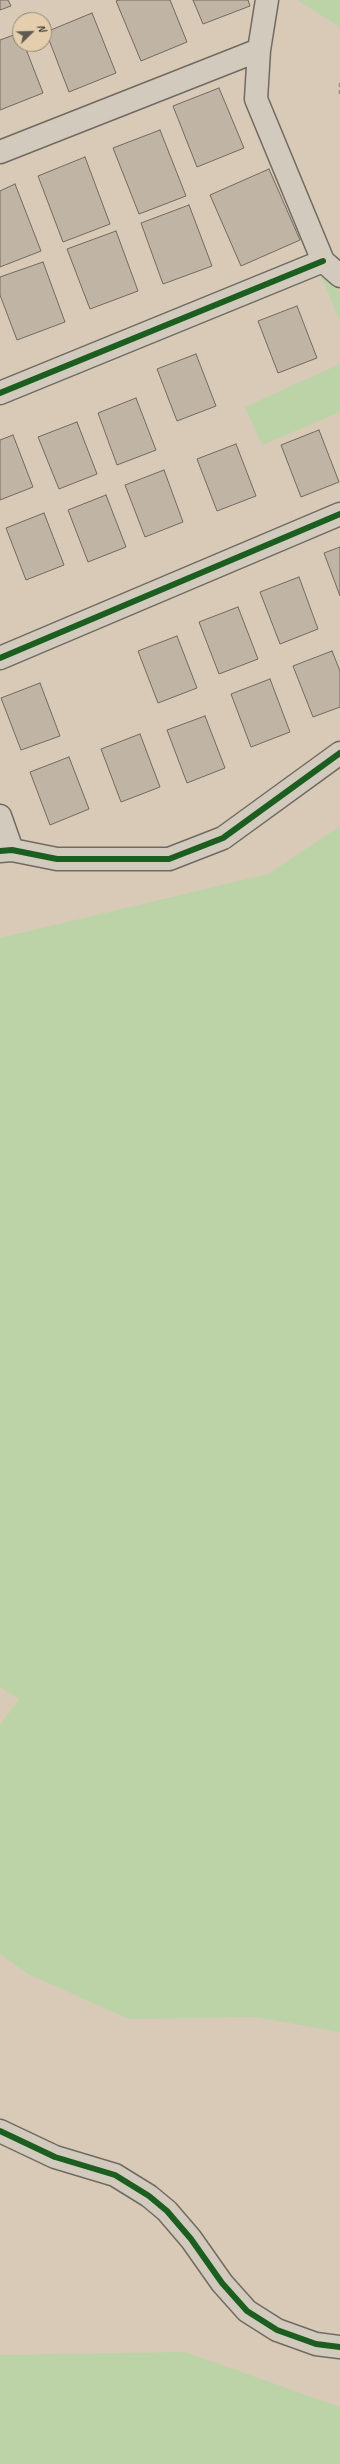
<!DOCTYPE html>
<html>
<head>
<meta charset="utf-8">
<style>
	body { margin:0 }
	#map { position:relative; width:340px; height:2464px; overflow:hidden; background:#d8cab6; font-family:Caveat,sans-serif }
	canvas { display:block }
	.north { position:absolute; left:12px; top:12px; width:40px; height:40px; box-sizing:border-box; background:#e4cead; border:1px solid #948773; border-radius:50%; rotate:67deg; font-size:11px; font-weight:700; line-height:16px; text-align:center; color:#1c1c1c }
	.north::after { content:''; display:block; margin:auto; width:14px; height:18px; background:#5e5952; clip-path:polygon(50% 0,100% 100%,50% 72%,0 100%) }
</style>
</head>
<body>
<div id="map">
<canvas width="340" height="2464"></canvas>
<div class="north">N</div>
</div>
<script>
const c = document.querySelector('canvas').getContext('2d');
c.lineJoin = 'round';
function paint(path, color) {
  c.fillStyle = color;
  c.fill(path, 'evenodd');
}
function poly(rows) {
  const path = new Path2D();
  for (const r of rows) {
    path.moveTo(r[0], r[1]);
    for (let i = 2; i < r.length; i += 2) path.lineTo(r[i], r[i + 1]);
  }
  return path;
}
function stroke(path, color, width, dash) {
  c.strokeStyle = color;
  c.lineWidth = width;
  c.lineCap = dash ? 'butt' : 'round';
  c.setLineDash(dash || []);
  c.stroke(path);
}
const green = poly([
	[297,0,340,0,340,27],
	[321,276,340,292,340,321],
	[340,364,340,412,262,445,245,407],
	[340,826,340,2032,254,2017,129,2019,28,1974,0,1954,0,1725,19,1699,0,1687,0,938,268,874],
	[185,2352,340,2407,340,2464,0,2464,0,2355]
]);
const building = poly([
	[0,0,8,0,11,6,0,10,0,0],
	[119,0,170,0,187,42,141,61,116,1,119,0],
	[193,0,248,0,250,6,203,24,193,0],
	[92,13,116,73,69,92,46,32,92,13],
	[19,33,20,44,24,44,43,93,0,110,0,40,19,33],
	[219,88,244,148,197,167,173,106,219,88],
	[160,130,186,196,139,214,113,148,160,130],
	[85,157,110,224,63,242,38,176,85,157],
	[269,169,300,240,241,266,210,195,269,169],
	[15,184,41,251,0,267,0,191,15,184],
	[189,205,212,266,163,284,141,223,189,205],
	[116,231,138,291,90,309,67,249,116,231],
	[43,262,65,322,17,340,0,295,0,277,43,262],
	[297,306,317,358,278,373,258,321,297,306],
	[196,354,216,406,177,421,157,369,196,354],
	[136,398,156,450,117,465,98,413,136,398],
	[77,422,97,474,59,489,38,437,77,422],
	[319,430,339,482,301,497,281,445,319,430],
	[13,435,33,487,0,500,0,440,13,435],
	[236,444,256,496,217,511,197,459,236,444],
	[164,470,183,522,145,537,125,485,164,470],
	[106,495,126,547,88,562,68,510,106,495],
	[44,513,64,565,26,580,6,528,44,513],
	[340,547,340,596,324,553,340,547],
	[299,577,318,629,280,644,260,592,299,577],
	[238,607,258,659,219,674,199,622,238,607],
	[177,636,197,688,158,703,138,651,177,636],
	[332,651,340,671,340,707,313,717,293,666,332,651],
	[270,679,290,732,251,747,231,694,270,679],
	[40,683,60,736,21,750,1,698,40,683],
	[205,716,225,768,187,783,167,730,205,716],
	[140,734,160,787,121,802,101,749,140,734],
	[69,757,89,809,50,825,30,772,69,757]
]);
const path = poly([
	[340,83,340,96]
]);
const minor = poly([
	[267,0,259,50,256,99,323,261,340,276],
	[0,152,259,50],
	[0,393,323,261],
	[0,658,340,514],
	[0,816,12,850],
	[0,851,12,850,57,859,169,859,223,838,340,753],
	[0,2131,55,2157,115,2175,149,2196,167,2211,191,2239,222,2283,247,2311,277,2330,316,2344,340,2347]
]);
const cycleway = poly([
	[0,393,323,261],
	[0,658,340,514],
	[0,851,12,850,57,859,169,859,223,838,340,753],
	[0,2131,55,2157,115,2175,149,2196,167,2211,191,2239,222,2283,247,2311,277,2330,316,2344,340,2347]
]);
paint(green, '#bcd3a8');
paint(building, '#c0b4a5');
stroke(building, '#716a61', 1);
stroke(minor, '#716a61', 25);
stroke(path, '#958f86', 2.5, [4, 3]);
stroke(minor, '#d3cabe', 22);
stroke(cycleway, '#1b5e20', 6);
</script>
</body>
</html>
